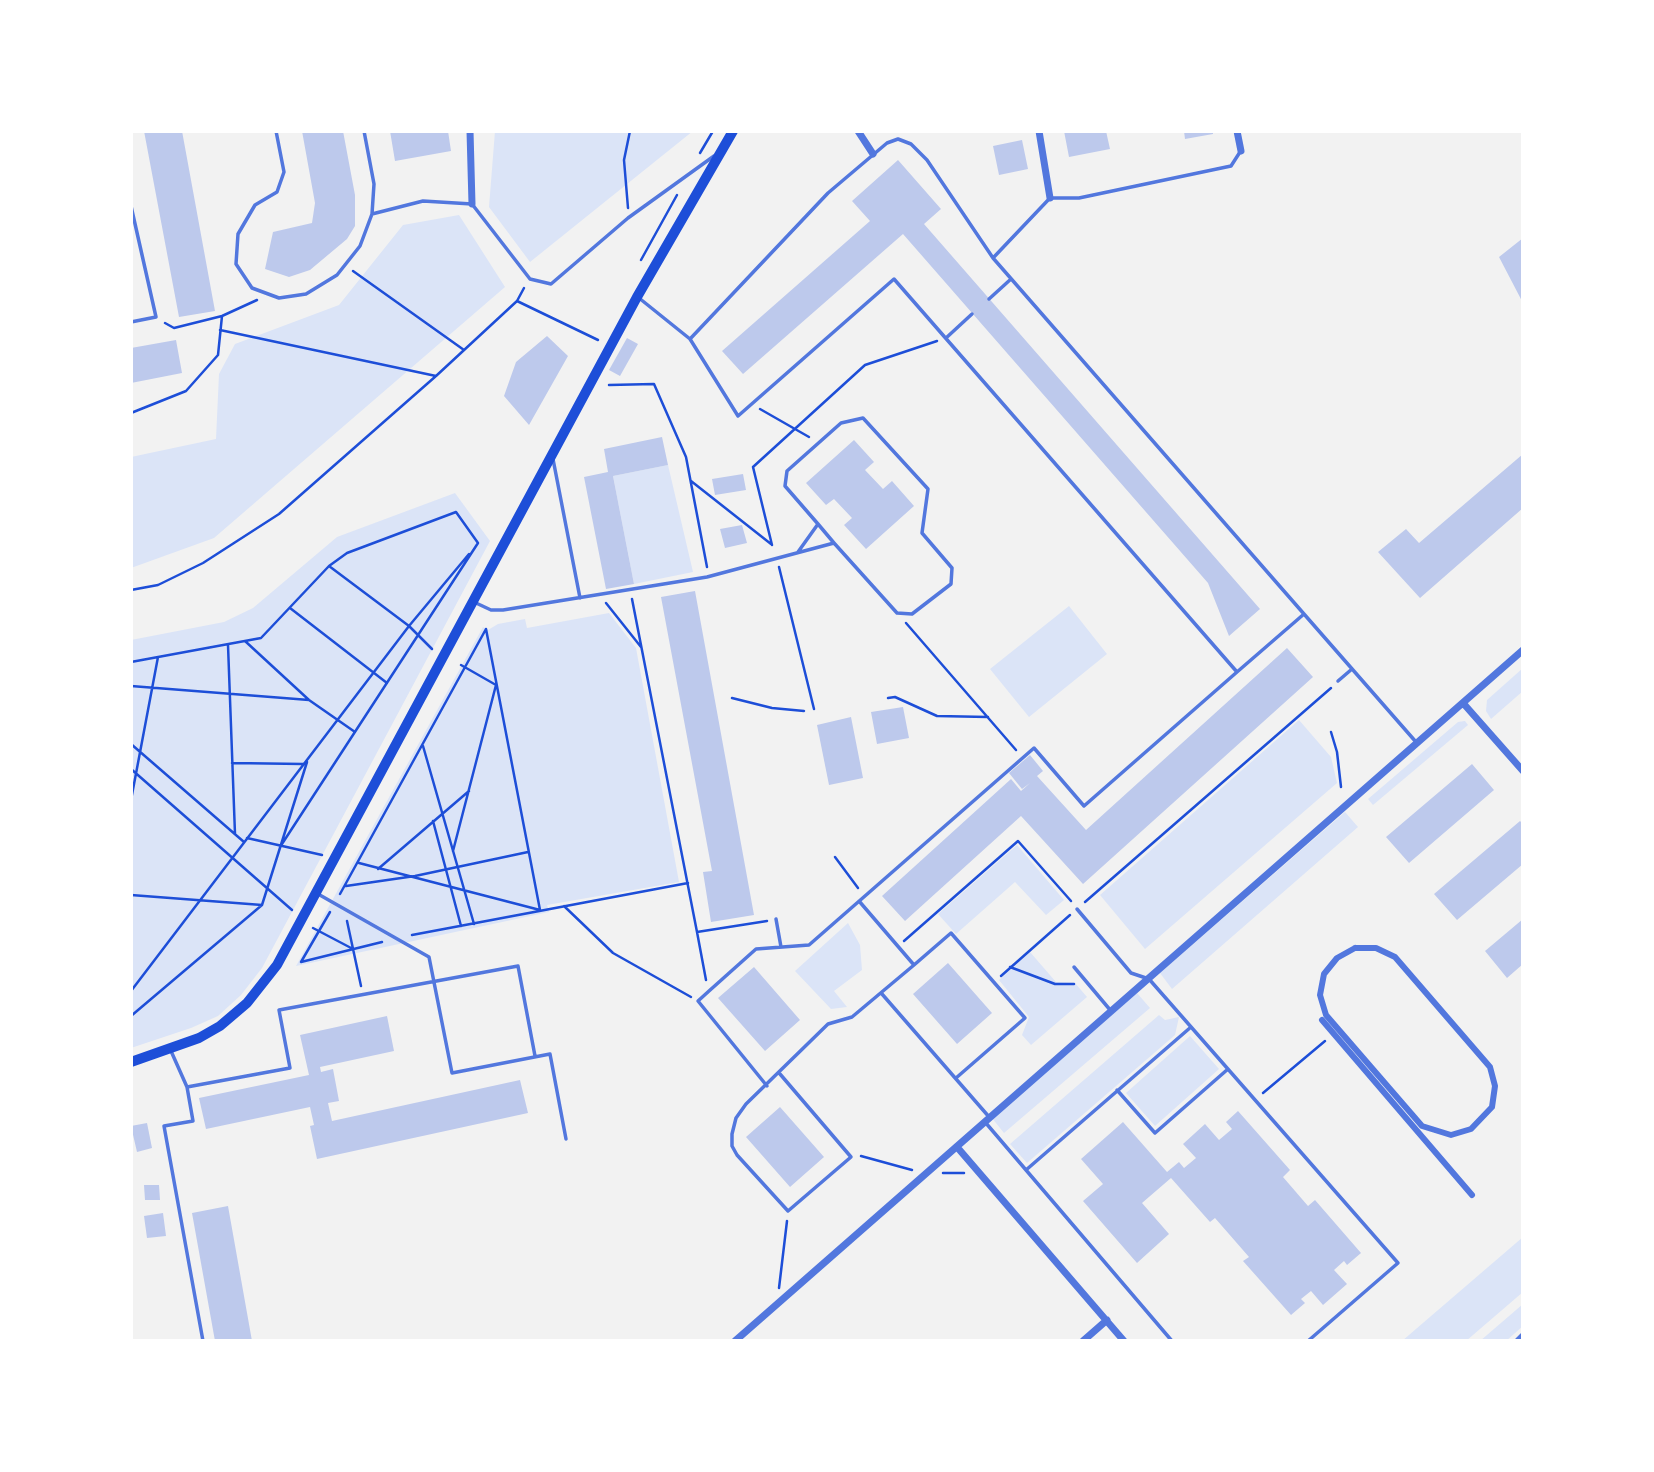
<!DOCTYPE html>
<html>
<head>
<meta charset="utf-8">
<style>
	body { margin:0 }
	#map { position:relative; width:1654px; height:1472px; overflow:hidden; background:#f2f2f2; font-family:"Open Sans",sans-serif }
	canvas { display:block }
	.frame { position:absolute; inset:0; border:133px solid #fff; pointer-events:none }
</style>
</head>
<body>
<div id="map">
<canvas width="1654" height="1472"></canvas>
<div class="frame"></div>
</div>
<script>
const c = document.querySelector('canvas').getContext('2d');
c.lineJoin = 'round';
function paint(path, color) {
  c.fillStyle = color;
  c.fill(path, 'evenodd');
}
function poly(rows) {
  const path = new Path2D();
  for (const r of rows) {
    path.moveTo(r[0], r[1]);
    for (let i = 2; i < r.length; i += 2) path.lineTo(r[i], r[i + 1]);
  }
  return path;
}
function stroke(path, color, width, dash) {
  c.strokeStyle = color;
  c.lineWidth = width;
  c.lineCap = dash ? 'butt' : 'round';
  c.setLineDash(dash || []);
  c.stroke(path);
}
const green = poly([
	[495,131,693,131,530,262,489,207],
	[459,215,505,287,214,538,131,568,131,457,216,439,219,374,235,344,339,305,403,225],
	[668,465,693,572,634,584,613,476],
	[455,493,490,541,262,968,241,995,218,1016,191,1028,131,1048,131,640,224,622,253,608,337,537],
	[1069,606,1107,654,1029,717,990,669],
	[609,613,636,648,679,882,547,905,549,912,296,966,483,627,488,630,498,624,525,619,527,628],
	[1523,668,1523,691,1491,719,1486,711,1487,700],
	[1299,720,1331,757,1337,783,1145,949,1100,895],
	[1465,721,1468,725,1373,805,1368,799,1458,722],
	[1345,812,1358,827,1172,989,1160,973],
	[1017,845,1064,900,1046,915,1015,882,956,934,938,914],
	[848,923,860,945,862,970,834,991,847,1007,831,1009,795,971],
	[1030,952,1056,982,1075,983,1087,997,1031,1045,1022,1035,1029,1017,999,980],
	[1137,993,1150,1008,1004,1133,992,1118],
	[1159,1015,1165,1020,1179,1017,1175,1035,1027,1163,1010,1144],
	[1190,1036,1219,1069,1155,1126,1126,1093],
	[1523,1237,1523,1292,1466,1341,1402,1341],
	[1523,1304,1523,1326,1506,1341,1480,1341]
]);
const building = poly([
	[144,131,182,131,215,311,179,317],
	[302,131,343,131,355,195,355,226,347,239,310,270,289,277,265,269,273,232,312,223,315,203],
	[390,131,448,131,451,151,395,161],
	[1064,131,1106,131,1110,149,1069,157],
	[1184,131,1213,131,1213,134,1185,139],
	[1022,140,1028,169,999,175,993,146],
	[898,160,941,209,924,224,1260,609,1229,636,1208,583,903,234,743,374,722,351,870,221,852,201],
	[1523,238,1523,303,1499,257],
	[547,336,568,356,529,425,504,396,516,362],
	[627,338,638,344,620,376,609,370],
	[176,340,182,373,131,383,131,348],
	[662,437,668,465,613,476,634,584,606,589,584,477,608,472,604,449],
	[854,440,874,462,865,470,883,489,892,481,914,506,866,549,844,525,852,518,834,499,826,505,806,483],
	[1523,454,1523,508,1420,598,1378,552,1406,529,1419,543],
	[743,474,746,490,715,495,712,479],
	[742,525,747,543,725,548,720,529],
	[695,591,754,915,711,922,703,872,712,871,661,597],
	[1287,648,1313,677,1083,884,1021,816,905,921,882,896,1011,779,1021,791,1030,783,1022,789,1009,773,1030,755,1043,771,1037,776,1086,830],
	[903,707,909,738,877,744,871,712],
	[851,717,863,778,829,785,817,725],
	[1472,764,1494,790,1409,863,1386,837],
	[1520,821,1523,824,1523,864,1457,920,1434,894],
	[1523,919,1523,964,1507,978,1485,951],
	[948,963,992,1013,957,1044,913,994],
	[754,967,800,1020,765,1051,718,998],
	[387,1016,394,1051,320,1067,321,1072,333,1069,339,1101,328,1103,332,1121,520,1080,528,1113,317,1159,310,1126,314,1125,310,1107,206,1129,199,1098,309,1075,300,1035],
	[780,1107,824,1157,790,1187,746,1137],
	[1238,1111,1290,1170,1283,1177,1308,1206,1315,1200,1361,1253,1347,1265,1344,1261,1334,1270,1347,1284,1323,1305,1311,1291,1301,1299,1305,1303,1291,1315,1243,1261,1249,1257,1215,1218,1210,1222,1171,1178,1142,1203,1169,1234,1137,1263,1083,1201,1103,1184,1081,1159,1123,1122,1167,1172,1179,1162,1184,1168,1196,1158,1183,1144,1205,1124,1219,1140,1232,1129,1226,1122],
	[147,1123,152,1148,137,1152,131,1126],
	[144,1185,159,1185,160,1200,145,1200],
	[228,1206,252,1341,215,1341,192,1213],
	[163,1213,166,1236,147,1238,144,1216]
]);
const path = poly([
	[700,153,713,131],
	[628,208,624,160,630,131],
	[641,260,677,195],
	[353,271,464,350],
	[517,301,598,340],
	[165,323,174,328,222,316,257,300],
	[220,330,436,376],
	[609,385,654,384,686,457,707,567],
	[760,409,809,437],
	[131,413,186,391,218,355,222,316],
	[691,481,771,544],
	[772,545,753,467,865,365,937,341],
	[329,566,409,626,432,649],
	[779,567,814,709],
	[131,590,158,585,203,563,279,514,436,376,517,301,524,288],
	[632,599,697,932,767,921],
	[606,603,641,647],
	[290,608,387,683],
	[906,623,1016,750],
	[245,641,309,700,355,732],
	[228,645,235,834],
	[131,662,261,638,329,566,347,553,456,512,478,543,280,847],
	[131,686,309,700],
	[732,698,772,708,804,711],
	[888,698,895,697,937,716,988,717],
	[1331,732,1337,752,1341,787],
	[131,744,244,842],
	[423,746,474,924],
	[232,763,303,764],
	[131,769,292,910],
	[131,800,158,657],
	[433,821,461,926],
	[247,838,322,855],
	[453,851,496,685,461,665],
	[835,857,858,888],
	[359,863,540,910,486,629],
	[378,869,469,791],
	[346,886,415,876,528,852],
	[340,894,486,629],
	[131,895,262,905],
	[1085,902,1331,688],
	[564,906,613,953,691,997],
	[330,912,301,962,382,942],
	[347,921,361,986],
	[313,928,353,949],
	[697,932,706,980],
	[412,935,688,883],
	[904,941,1018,841,1071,901],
	[1010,967,1055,984,1074,984],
	[1001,976,1070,915],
	[131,991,409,626,469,554],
	[131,1016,262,905,307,762],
	[1263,1093,1325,1041],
	[861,1156,912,1170],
	[943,1173,964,1173],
	[779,1288,787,1221]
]);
const service = poly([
	[276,131,284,172,277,192,255,205,238,234,236,264,252,288,279,298,306,294,337,275,360,246,372,214,374,184,364,131],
	[131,206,156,317,131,322],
	[372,214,423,201,472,204,530,279,551,284,628,218,714,156],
	[993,258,1304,614],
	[639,298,690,339,738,416,894,279,1237,672,1304,614,1416,742],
	[989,299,1011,279],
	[946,338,972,314],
	[690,339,828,193,887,143,898,139,911,144,927,160,993,258,1050,198,1079,198,1231,166,1240,152],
	[553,459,580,598],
	[818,524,834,543],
	[476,603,491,610,503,610,707,577,834,543,897,613,912,614,951,584,952,568,922,533,928,489,863,418,841,423,787,471,785,486,818,524,798,552],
	[1338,681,1352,669],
	[318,894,429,957,452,1073,550,1054,566,1139],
	[1077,909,1131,973,1149,979,1398,1263,1308,1341],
	[776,919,781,947],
	[914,965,951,933,1025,1018,956,1078],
	[1074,967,1111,1011],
	[882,994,990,1118],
	[171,1051,187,1087],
	[780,1074,851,1157,788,1211,737,1155,732,1146,732,1134,736,1118,746,1104,828,1024,852,1017,914,965,859,901],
	[767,1086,698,1001,709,991,756,949,809,945,1034,748,1084,806,1237,672],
	[1117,1090,1155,1133,1228,1069],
	[985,1122,1172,1341],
	[1026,1170,1191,1027],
	[203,1341,164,1126,193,1121,187,1087,290,1068,279,1010,518,966,535,1056]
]);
const pedestrian = poly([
	[1355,948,1376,948,1395,957,1490,1067,1495,1086,1492,1107,1471,1129,1451,1135,1422,1126,1326,1015,1320,995,1324,974,1337,958,1355,948],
	[1322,1020,1472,1195]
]);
const minor = poly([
	[470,131,472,204],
	[858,131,873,154],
	[1039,131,1050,198],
	[1237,131,1241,151],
	[1463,703,1523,771],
	[957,1147,1124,1341],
	[735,1341,1523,650],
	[1083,1341,1107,1320],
	[1518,1341,1523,1336]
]);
const secondary = poly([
	[131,1062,199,1038,220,1026,247,1003,277,965,637,297,733,131]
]);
paint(green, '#dbe4f7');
paint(building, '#bdc9ec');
stroke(path, '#1d4ed8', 2.5);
stroke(service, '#5277de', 3.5);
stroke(pedestrian, '#5277de', 6);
stroke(minor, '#5277de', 7);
stroke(secondary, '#1d4ed8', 10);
</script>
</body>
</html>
